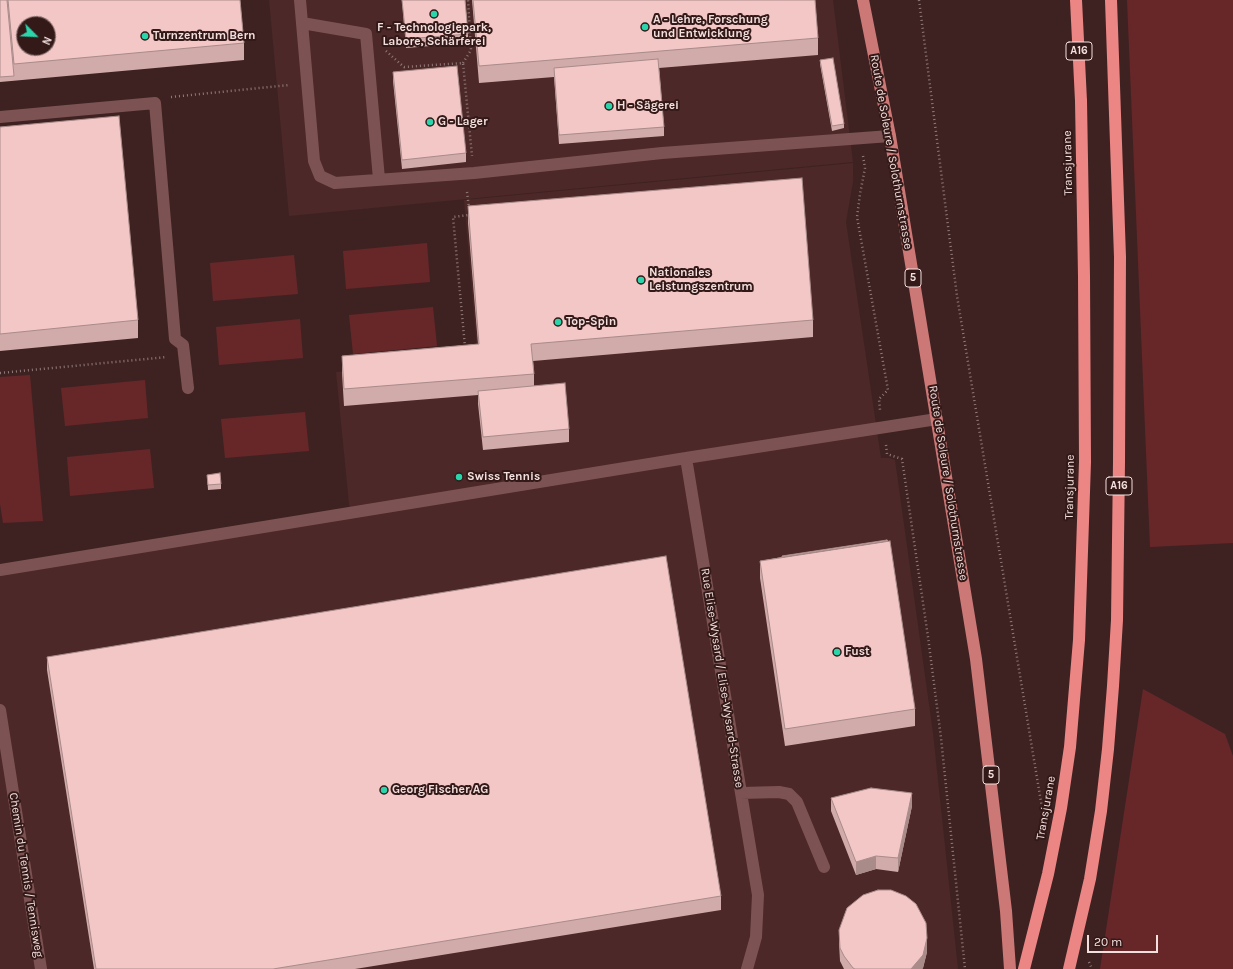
<!DOCTYPE html>
<html>
<head>
<meta charset="utf-8">
<style>
	body { margin:0 }
	#map { position:relative; width:1233px; height:969px; overflow:hidden; background:#3e2222; font-family:Karla,sans-serif }
	canvas { display:block }
	.north { position:absolute; left:16px; top:16px; width:40px; height:40px; box-sizing:border-box; background:#331918; border:1px solid #806967; border-radius:50%; rotate:114deg; font-size:11px; font-weight:700; line-height:16px; text-align:center; color:#f3e0de }
	.north::after { content:''; display:block; margin:auto; width:14px; height:18px; background:#2ad5ac; clip-path:polygon(50% 0,100% 100%,50% 72%,0 100%) }
	.scale { position:absolute; left:1087px; top:935px; width:71px; height:18px; box-sizing:border-box; border:2px solid #f3e0de; border-top:0; padding-left:5px; font-size:12px; line-height:14px; white-space:nowrap; color:#f3e0de; -webkit-text-stroke:3px #331918; paint-order:stroke }
</style>
</head>
<body>
<div id="map">
<canvas width="1233" height="969"></canvas>
<div class="north">N</div>
<div class="scale">20 m</div>
</div>
<script>
const c = document.querySelector('canvas').getContext('2d');
c.lineJoin = 'round';
function paint(path, color) {
  c.fillStyle = color;
  c.fill(path, 'evenodd');
}
function poly(rows) {
  const path = new Path2D();
  for (const r of rows) {
    path.moveTo(r[0], r[1]);
    for (let i = 2; i < r.length; i += 2) path.lineTo(r[i], r[i + 1]);
  }
  return path;
}
function stroke(path, color, width, dash) {
  c.strokeStyle = color;
  c.lineWidth = width;
  c.lineCap = dash ? 'butt' : 'round';
  c.setLineDash(dash || []);
  c.stroke(path);
}
function write(font, color, halo, rows, align = 'center') {
  c.font = font + ' Karla,sans-serif';
  c.lineWidth = 4;
  c.setLineDash([]);
  c.textBaseline = 'middle';
  c.strokeStyle = halo;
  c.fillStyle = color;
  for (const [text, x, y, turn = 0] of rows) {
    c.save();
    c.translate(x, y);
    c.rotate((+turn || 0) * Math.PI / 180);
    c.textAlign = isNaN(turn) ? turn : align;
    if (halo) c.strokeText(text, 0, 0);
    c.fillText(text, 0, 0);
    c.restore();
  }
}
const built = poly([
	[269,0,833,0,853,162,289,216],
	[853,163,853,182,846,222,881,458,889,458,895,460,933,733,958,969,0,969,0,570,350,514,336,372,478,361,464,200]
]);
const green = poly([
	[1127,0,1233,0,1233,543,1150,547],
	[427,243,430,282,346,289,343,251],
	[294,255,298,294,213,301,210,263],
	[433,307,437,346,353,354,349,315],
	[300,319,303,358,219,365,216,327],
	[30,375,43,521,3,523,0,504,0,377],
	[145,380,148,418,65,426,61,388],
	[305,412,309,451,225,458,221,419],
	[150,449,154,488,70,496,67,457],
	[1143,689,1225,734,1233,756,1233,969,1100,969]
]);
const path = poly([
	[919,0,957,296,1042,808],
	[386,51,404,67,463,63,472,156],
	[463,63,471,50,468,0],
	[171,97,289,85],
	[863,156,865,168,860,194,857,217,888,390,879,399,880,410],
	[467,192,469,208],
	[465,347,453,217,469,215],
	[0,373,167,357],
	[886,445,887,454,902,459,928,637,941,738,965,969],
	[1089,962,1092,969]
]);
const minor = poly([
	[300,0,314,161,320,176,335,183,474,173,662,153,890,136],
	[302,23,366,34,379,179],
	[0,117,155,103,175,339,183,345,188,388],
	[686,458,741,793,779,792,789,794,797,802,824,867],
	[0,570,686,458,937,419],
	[0,710,41,969],
	[741,793,758,895,756,937,747,969]
]);
const major = poly([
	[863,0,890,136,976,659,1006,911,1010,969]
]);
const highway = poly([
	[1076,0,1081,101]
]);
const highwayBridge = poly([
	[1024,969,1048,874,1061,808,1070,747,1079,640,1085,462,1084,276,1081,101],
	[1069,969,1090,879,1101,811,1108,749,1113,686,1117,620,1119,462,1120,257,1111,0]
]);
const wall = poly([
	[0,0,240,0,244,43,244,60,0,82],
	[402,0,465,0,468,34,468,43,406,48],
	[472,0,815,0,818,38,818,55,659,68,664,127,664,136,559,144,554,77,479,83],
	[820,60,844,124,844,128,832,131,820,64],
	[393,72,466,153,466,162,402,169,393,81],
	[0,127,138,320,138,338,0,351],
	[468,206,813,320,813,337,533,361,534,374,534,386,569,429,569,442,483,450,478,404,478,395,344,406,342,373,342,356,478,344,468,223],
	[207,475,221,484,221,489,208,490],
	[782,557,915,709,915,726,785,746,760,578,760,561],
	[47,657,721,896,721,910,355,969,94,969,47,670],
	[831,798,912,806,898,872,876,869,856,875,831,811],
	[839,930,927,952,923,968,922,969,844,969,840,961,839,943]
]);
const shadedWall = poly([
	[912,793,912,806,898,872,898,858],
	[876,856,876,869,856,875,856,862],
	[927,938,927,952,923,968,922,969,911,969]
]);
const building = poly([
	[0,0,7,0,14,76,0,77,0,0],
	[8,0,240,0,244,43,14,64,8,0],
	[24,24,48,24,48,48,24,48,24,24],
	[402,0,465,0,468,34,406,39,402,0],
	[473,0,815,0,818,38,479,66,473,0],
	[833,58,844,124,832,126,820,60,833,58],
	[658,59,664,127,559,135,554,68,658,59],
	[457,66,466,153,402,160,393,72,457,66],
	[119,116,138,320,0,334,0,127,119,116],
	[802,178,813,320,531,344,534,374,344,389,342,356,479,344,468,206,802,178],
	[565,383,569,429,483,437,478,391,565,383],
	[220,473,221,484,208,485,207,475,220,473],
	[887,540,888,541,782,557,782,556,887,540],
	[890,541,915,709,785,729,760,561,890,541],
	[666,556,721,896,273,969,96,969,47,657,666,556],
	[871,788,912,793,898,858,876,856,856,862,831,798,871,788],
	[878,890,891,890,906,896,916,904,926,923,927,938,923,955,911,969,855,969,853,968,844,956,840,948,839,930,847,908,863,895,878,890]
]);
const markers = [
	[434,14,4,"#2ad5ac"],
	[645,27,4,"#2ad5ac"],
	[145,36,4,"#2ad5ac"],
	[609,106,4,"#2ad5ac"],
	[430,122,4,"#2ad5ac"],
	[641,280,4,"#2ad5ac"],
	[558,322,4,"#2ad5ac"],
	[459,477,4,"#2ad5ac"],
	[837,652,4,"#2ad5ac"],
	[384,790,4,"#2ad5ac"]
];
const shields = [
	[1079,51,26],
	[913,278,16],
	[1119,486,26],
	[991,775,16]
];
const shieldNames = [
	["A16",1079,51],
	["5",913,278],
	["A16",1119,486],
	["5",991,775]
];
const poiNames = [
	["A - Lehre, Forschung",653,20],
	["und Entwicklung",653,34],
	["F - Technologiepark,",434,28,"center"],
	["Labore, Schärferei",434,42,"center"],
	["Turnzentrum Bern",153,36],
	["H - Sägerei",617,106],
	["G - Lager",438,122],
	["Nationales",649,273],
	["Leistungszentrum",649,287],
	["Top-Spin",566,322],
	["Swiss Tennis",467,477],
	["Fust",845,652],
	["Georg Fischer AG",392,790]
];
const streetNames = [
	["Route de Soleure / Solothurnstrasse",891,152,80],
	["Transjurane",1068,163,-91],
	["Route de Soleure / Solothurnstrasse",948,483,81],
	["Transjurane",1070,487,-89],
	["Rue Elise-Wysard / Elise-Wysard-Strasse",722,678,81],
	["Transjurane",1046,808,-80],
	["Chemin du Tennis / Tennisweg",26,875,81]
];
paint(built, '#4c2828');
paint(green, '#672729');
stroke(path, '#927b7a', 2.5, [1, 3]);
stroke(minor, '#7c5352', 12);
stroke(major, '#cc7876', 12);
stroke(highway, '#eb8685', 12);
stroke(highwayBridge, '#eb8685', 12);
paint(wall, '#d0aba9');
paint(shadedWall, '#a98b8a');
paint(building, '#f2c7c5');
stroke(building, '#a98b8a', 1);
for (const [x, y, r, color] of markers) {
  const dot = new Path2D();
  dot.arc(x, y, r, 0, 2 * Math.PI);
  c.fillStyle = color;
  c.fill(dot);
  stroke(dot, '#331918', 1.5);
}
for (const [x, y, w] of shields) {
  const box = new Path2D();
  box.roundRect(x - w / 2, y - 9, w, 18, 3);
  c.fillStyle = '#331918';
  c.fill(box);
  stroke(box, '#f3e0de', 1);
}
write('bold 11px', '#f3e0de', null, shieldNames);
write('bold 12px', '#f3e0de', '#331918', poiNames, 'left');
write('12px', '#f3e0de', '#331918', streetNames);
</script>
</body>
</html>
